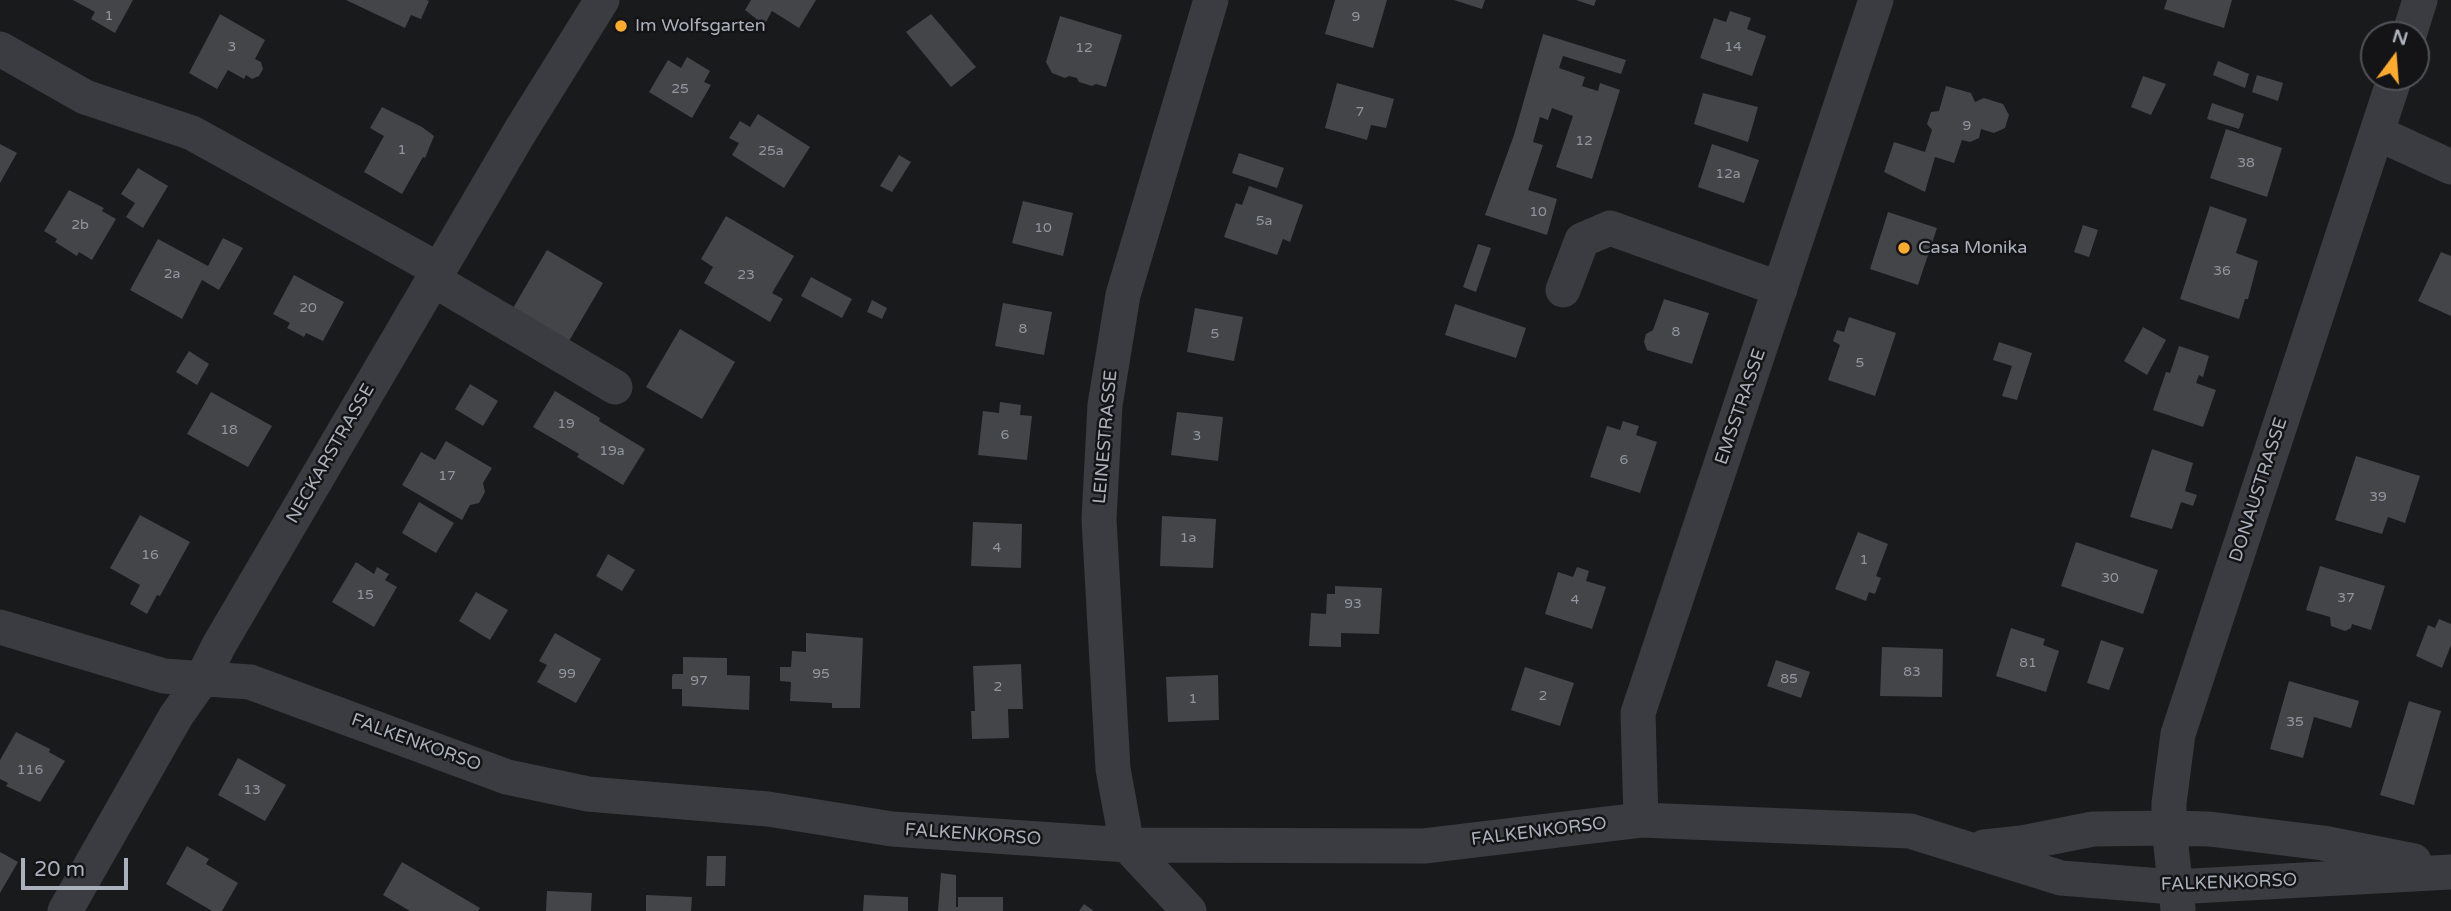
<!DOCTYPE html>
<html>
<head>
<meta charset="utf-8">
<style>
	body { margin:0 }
	#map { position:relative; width:2451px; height:911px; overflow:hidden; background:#191a1c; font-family:"Varela Round",sans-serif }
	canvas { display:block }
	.north { position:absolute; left:2360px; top:21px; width:70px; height:70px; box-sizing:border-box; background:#141417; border:2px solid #505359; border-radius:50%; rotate:16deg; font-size:19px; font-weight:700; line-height:28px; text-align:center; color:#abb1bc }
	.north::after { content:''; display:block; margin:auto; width:24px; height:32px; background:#fcab31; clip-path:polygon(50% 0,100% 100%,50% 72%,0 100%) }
	.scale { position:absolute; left:21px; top:858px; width:107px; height:32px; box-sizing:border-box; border:4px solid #abb1bc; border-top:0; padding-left:9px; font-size:21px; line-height:24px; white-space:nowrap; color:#abb1bc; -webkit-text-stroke:5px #141417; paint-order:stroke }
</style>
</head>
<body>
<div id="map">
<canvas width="2451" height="911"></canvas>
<div class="north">N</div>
<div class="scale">20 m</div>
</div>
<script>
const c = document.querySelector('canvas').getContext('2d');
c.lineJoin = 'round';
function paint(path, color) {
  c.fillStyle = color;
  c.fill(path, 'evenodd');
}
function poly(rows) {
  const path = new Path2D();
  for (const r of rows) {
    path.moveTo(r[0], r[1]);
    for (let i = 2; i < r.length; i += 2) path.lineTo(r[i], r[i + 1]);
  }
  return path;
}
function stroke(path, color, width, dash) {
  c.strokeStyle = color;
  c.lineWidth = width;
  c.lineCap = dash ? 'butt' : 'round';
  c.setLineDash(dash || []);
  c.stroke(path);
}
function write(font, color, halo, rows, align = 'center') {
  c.font = font + ' "Varela Round",sans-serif';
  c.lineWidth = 5;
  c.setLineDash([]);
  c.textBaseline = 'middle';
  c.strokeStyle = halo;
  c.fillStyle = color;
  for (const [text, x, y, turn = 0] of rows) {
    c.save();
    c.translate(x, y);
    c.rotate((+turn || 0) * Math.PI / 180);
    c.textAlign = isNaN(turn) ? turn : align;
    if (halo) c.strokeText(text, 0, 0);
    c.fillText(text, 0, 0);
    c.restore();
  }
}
const building = poly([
	[73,0,133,0,115,33,91,19,95,12],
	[346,0,427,0,429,1,421,19,411,15,405,28],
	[751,0,816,0,799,28,772,11,766,22,759,21,745,10],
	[1335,0,1387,0,1373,48,1325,34],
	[1454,0,1485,0,1482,9],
	[1576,0,1596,0,1594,6],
	[2167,0,2232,0,2224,28,2164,9],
	[1730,11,1751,18,1747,29,1766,36,1752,76,1700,58,1714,18,1726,22],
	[220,14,265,40,255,59,261,62,263,69,259,76,252,79,246,75,244,79,228,70,217,89,189,73],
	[931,14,976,67,951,87,906,32],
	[1060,16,1122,35,1106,87,1096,84,1092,86,1079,82,1077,78,1069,76,1065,78,1052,73,1046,62],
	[1543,34,1626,60,1621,74,1563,56,1559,68,1585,77,1582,86,1598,91,1600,83,1620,90,1592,179,1556,167,1573,116,1552,108,1548,120,1540,117,1533,142,1543,145,1528,190,1557,199,1547,235,1485,215,1514,135],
	[687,57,710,71,704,82,711,85,692,118,649,92,668,60,681,68],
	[2218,61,2249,74,2245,88,2213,75],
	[2257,75,2283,83,2278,101,2252,92],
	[2143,76,2166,84,2151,115,2131,107],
	[1337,83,1394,99,1386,128,1371,125,1367,140,1325,128],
	[1946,86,1971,93,1975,102,1984,98,2003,104,2009,115,2005,128,1994,133,1981,129,1979,138,1970,142,1962,140,1954,163,1935,157,1925,192,1884,172,1894,142,1925,152,1932,130,1927,124,1931,112,1939,111],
	[1703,93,1758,107,1748,142,1694,124],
	[2212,103,2244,114,2239,129,2207,119],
	[382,107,422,127,434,136,425,158,423,157,402,194,364,172,384,136,370,128],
	[758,114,810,147,784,188,732,155,739,143,729,138,740,121,750,127],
	[2226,129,2282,148,2267,197,2210,178],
	[0,144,17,153,0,183],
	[1712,144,1759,160,1744,203,1698,187],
	[1239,153,1284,168,1277,188,1232,173],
	[899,155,911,162,892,192,880,186],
	[138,168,168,186,143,228,126,217,135,203,121,194],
	[1249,186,1303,205,1290,242,1283,239,1277,255,1224,237,1236,203,1242,205],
	[69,190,104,208,102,211,116,219,92,260,79,252,77,256,55,242,57,239,44,231],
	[1023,201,1073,213,1063,256,1012,243],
	[2210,206,2247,219,2236,253,2258,261,2248,299,2245,299,2239,319,2180,299],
	[1888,212,1937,228,1918,285,1870,269],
	[726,216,794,256,772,293,783,299,770,322,704,283,713,267,701,259],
	[2083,225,2098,230,2089,257,2074,252],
	[223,238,243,248,219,290,202,280,182,319,130,290,158,239,208,266],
	[1478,244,1491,248,1476,292,1463,287],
	[547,250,603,283,569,341,513,308],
	[2441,252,2451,256,2451,316,2418,301],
	[294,275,344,302,323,341,306,333,304,337,287,328,290,323,273,314],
	[811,277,852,299,842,318,801,296],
	[1664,299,1709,313,1692,364,1647,350,1644,342,1646,334,1653,330],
	[872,300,887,308,882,319,867,312],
	[1003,303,1052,312,1044,355,995,346],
	[1455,304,1526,328,1516,358,1445,335],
	[1195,308,1243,317,1234,361,1187,352],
	[1849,317,1896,333,1875,396,1828,380,1840,345,1833,341,1837,330,1844,332],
	[2143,327,2166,340,2147,375,2124,361],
	[680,329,735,362,702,419,646,387],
	[1999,342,2032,353,2017,400,2002,396,2012,366,1993,360],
	[2179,346,2209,356,2203,377,2199,375,2196,383,2216,390,2203,427,2153,410,2166,372,2170,373],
	[189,351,209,364,197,385,176,372],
	[470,384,498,401,483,426,455,409],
	[555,391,600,418,599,421,645,449,623,485,577,457,579,454,533,427],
	[211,392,272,426,248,467,187,434],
	[1000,402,1021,405,1020,415,1032,416,1027,460,978,455,983,411,999,413],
	[1177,412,1223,417,1218,461,1171,455],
	[1623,421,1639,426,1636,435,1657,442,1640,493,1590,477,1607,426,1620,430],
	[446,441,492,468,483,483,485,492,479,503,470,505,462,520,402,485,421,452,435,460],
	[2152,449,2193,463,2185,491,2197,495,2193,506,2181,502,2172,529,2130,517],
	[2356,456,2420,476,2405,523,2388,517,2382,534,2335,520],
	[419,502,454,523,436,553,402,533],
	[140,515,190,542,160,596,157,595,147,614,130,604,140,585,110,568],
	[1162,516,1216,519,1213,568,1160,566],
	[973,522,1022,524,1021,568,971,566],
	[1858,532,1888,544,1876,576,1881,578,1875,594,1869,592,1866,601,1835,589],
	[2076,542,2158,570,2143,614,2061,586],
	[608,554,635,570,622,591,596,576],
	[356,562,374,574,377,567,389,574,385,580,397,587,374,627,332,602],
	[2320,566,2385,586,2371,630,2352,624,2351,628,2345,631,2331,626,2330,617,2306,610],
	[1577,567,1589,571,1586,581,1606,587,1592,629,1545,614,1558,572,1573,577],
	[1335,586,1382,588,1379,634,1341,633,1341,647,1309,646,1311,613,1326,614,1327,594,1335,594],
	[476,592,508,610,490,640,459,621],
	[2439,619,2451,624,2451,645,2442,668,2416,656,2428,625,2435,628],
	[2011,628,2045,639,2043,645,2059,651,2046,692,1996,676],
	[555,633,601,659,576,703,537,682,547,665,539,661],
	[806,633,863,638,860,708,832,708,832,703,790,701,791,682,780,681,780,667,791,667,792,651,806,652],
	[2101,640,2124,648,2109,690,2087,683],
	[1882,647,1943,649,1942,697,1880,696],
	[683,657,727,658,727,675,750,676,749,710,682,706,682,689,672,689,672,677,673,674,683,674],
	[1776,660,1810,672,1801,698,1767,686],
	[1021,664,1023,709,1008,709,1009,738,972,739,971,711,975,711,973,666],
	[1525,667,1574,683,1560,726,1511,710],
	[1218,675,1219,720,1168,722,1166,677],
	[2289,681,2359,701,2351,728,2314,717,2303,758,2270,749],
	[2409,701,2441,711,2414,805,2380,795],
	[16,732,50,749,49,752,65,761,40,802,6,786,8,783,0,779,0,760],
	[238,758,286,785,265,821,218,795],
	[187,846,209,859,206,864,238,883,222,911,212,911,166,884],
	[0,852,18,862,0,893],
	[707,856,726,856,725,886,706,886],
	[402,862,480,908,478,911,410,911,383,895],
	[941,873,956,875,956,907,958,907,958,897,1003,897,1003,911,938,911],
	[547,891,592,893,591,911,546,911],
	[646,895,692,897,691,911,646,911],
	[864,895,908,897,908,911,863,911],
	[1084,904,1094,911,1079,911]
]);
const minor = poly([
	[2409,35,2420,0],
	[0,49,85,97,192,133,439,270],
	[2377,133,2451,167],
	[434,280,615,387],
	[1563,290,1582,240,1610,228,1780,289],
	[0,627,164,676,250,682,507,777,588,794,768,809,892,829,1127,845,1424,846,1641,820,1910,831,2061,878,2174,887,2451,872],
	[1641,820,1638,713,1876,0],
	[1984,847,2022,843,2093,829,2169,828,2209,829,2323,843,2414,861],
	[2178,909,2169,828,2169,803,2178,734,2395,77],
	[65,911,176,716,202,679,219,645,521,130,602,0],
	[1189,911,1127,845,1113,769,1099,519,1105,405,1123,295,1211,0]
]);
const markers = [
	[621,26,7,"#fcab31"],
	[1904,248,7,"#fcab31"]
];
const numberNames = [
	["1",109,16],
	["9",1356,17],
	["3",232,47],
	["14",1733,47],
	["12",1084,48],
	["25",680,89],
	["7",1360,112],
	["9",1967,126],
	["12",1584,141],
	["1",402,150],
	["25a",771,151],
	["38",2246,163],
	["12a",1728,174],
	["10",1538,212],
	["5a",1264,221],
	["2b",80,225],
	["10",1043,228],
	["36",2222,271],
	["2a",172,274],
	["23",746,275],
	["20",308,308],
	["8",1023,329],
	["8",1676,332],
	["5",1215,334],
	["5",1860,363],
	["19",566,424],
	["18",229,430],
	["6",1005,435],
	["3",1197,436],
	["19a",612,451],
	["6",1624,460],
	["17",447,476],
	["39",2378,497],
	["1a",1188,538],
	["4",997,548],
	["16",150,555],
	["1",1864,560],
	["30",2110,578],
	["15",365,595],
	["37",2346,598],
	["4",1575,600],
	["93",1353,604],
	["81",2028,663],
	["83",1912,672],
	["99",567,674],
	["95",821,674],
	["85",1789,679],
	["97",699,681],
	["2",998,687],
	["2",1543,696],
	["1",1193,699],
	["35",2295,722],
	["116",30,770],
	["13",252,790]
];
const poiNames = [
	["Im Wolfsgarten",635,26],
	["Casa Monika",1918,248]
];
const streetNames = [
	["EMSSTRASSE",1741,407,-71],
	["LEINESTRASSE",1106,437,-85],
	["NECKARSTRASSE",331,454,-60],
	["DONAUSTRASSE",2259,490,-72],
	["FALKENKORSO",416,743,20],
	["FALKENKORSO",1539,832,-7],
	["FALKENKORSO",973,835,4],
	["FALKENKORSO",2229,883,-2]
];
paint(building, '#434549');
stroke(minor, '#3a3c41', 35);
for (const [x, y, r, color] of markers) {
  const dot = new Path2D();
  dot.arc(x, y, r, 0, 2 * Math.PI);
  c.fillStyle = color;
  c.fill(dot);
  stroke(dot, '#141417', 2.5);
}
write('14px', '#91969f', null, numberNames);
write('18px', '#abb1bc', '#141417', poiNames, 'left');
write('18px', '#abb1bc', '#141417', streetNames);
</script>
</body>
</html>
